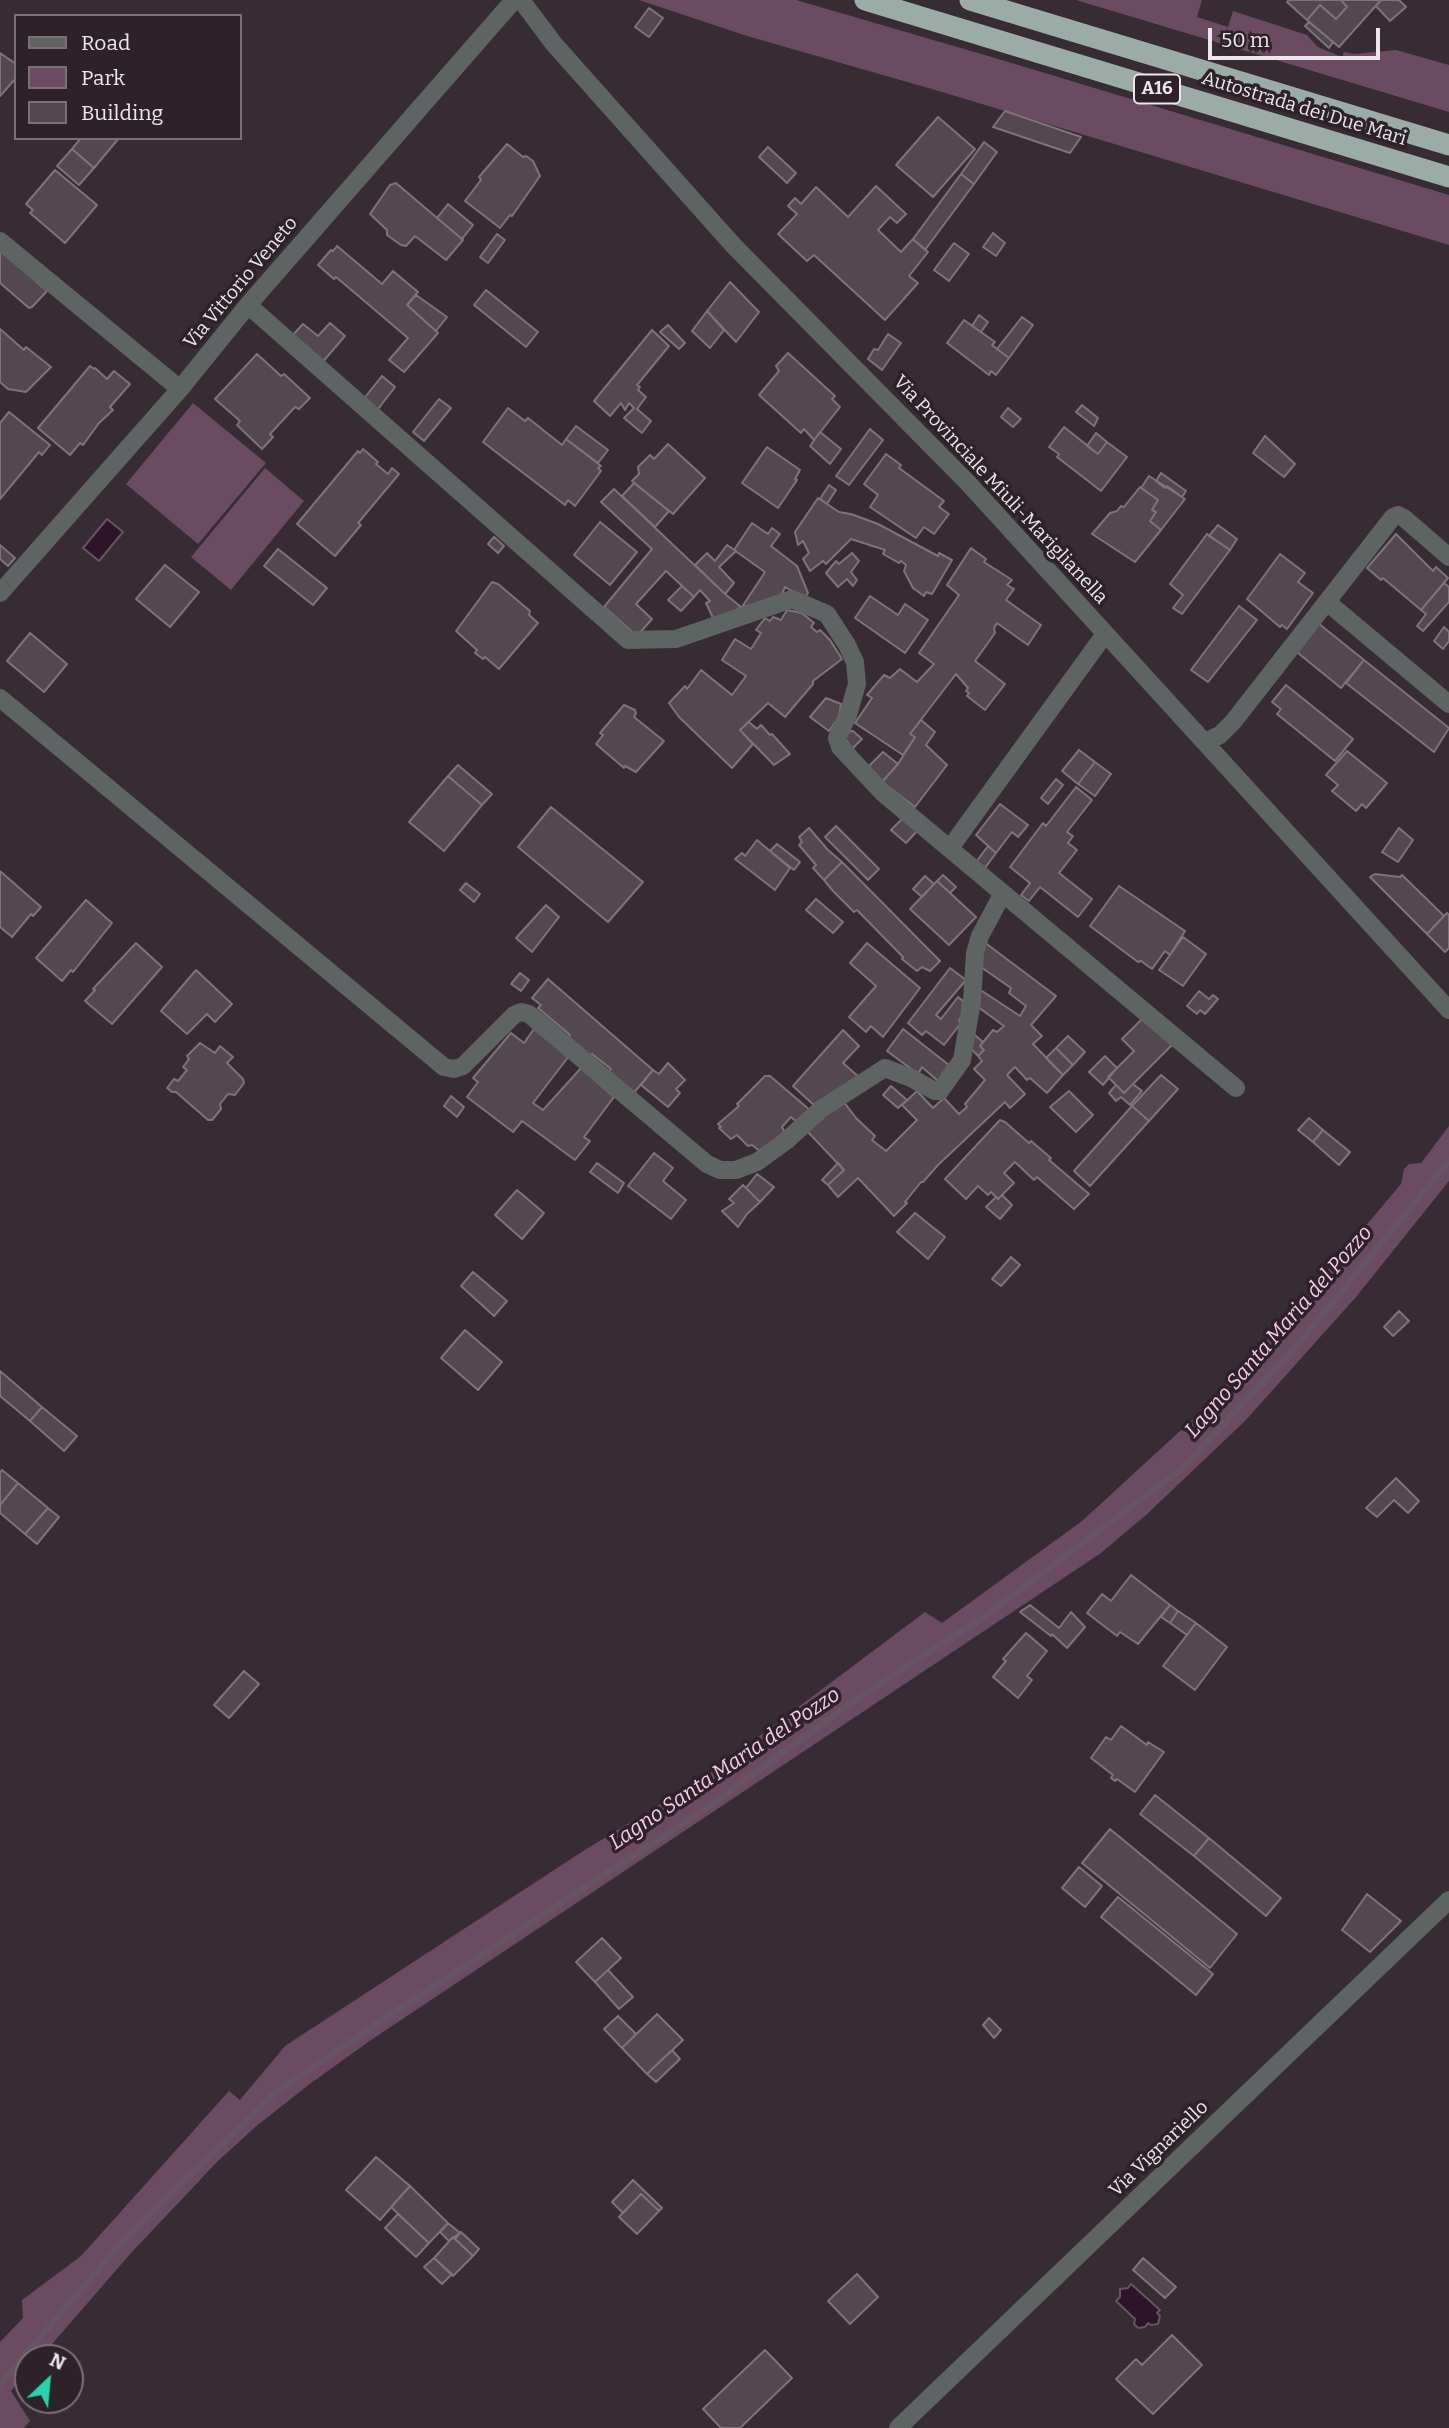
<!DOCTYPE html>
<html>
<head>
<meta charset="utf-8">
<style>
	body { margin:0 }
	#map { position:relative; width:1449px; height:2428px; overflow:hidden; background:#372c33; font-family:Bitter,serif }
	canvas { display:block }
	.legend { position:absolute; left:14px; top:14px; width:228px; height:126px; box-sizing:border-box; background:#2d2229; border:2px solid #7a7076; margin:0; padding:9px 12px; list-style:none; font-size:21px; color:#ede6ea }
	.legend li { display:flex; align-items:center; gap:14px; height:35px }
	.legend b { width:35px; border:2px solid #7a7076 }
	.north { position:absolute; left:14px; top:2344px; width:70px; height:70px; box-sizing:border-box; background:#2d2229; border:2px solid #7a7076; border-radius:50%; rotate:26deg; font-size:19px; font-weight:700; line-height:28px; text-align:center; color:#ede6ea }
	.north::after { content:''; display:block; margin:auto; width:24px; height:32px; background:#24d5ae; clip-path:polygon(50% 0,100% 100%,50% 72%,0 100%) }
	.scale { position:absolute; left:1208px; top:28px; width:172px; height:32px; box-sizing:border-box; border:4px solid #ede6ea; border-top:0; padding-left:9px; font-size:21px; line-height:24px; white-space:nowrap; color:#ede6ea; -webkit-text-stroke:5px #2d2229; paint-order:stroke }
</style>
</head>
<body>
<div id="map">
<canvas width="1449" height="2428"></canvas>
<ul class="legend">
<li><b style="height:9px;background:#5d6462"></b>Road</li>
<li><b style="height:19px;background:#6a4b61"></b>Park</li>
<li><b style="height:19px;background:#544850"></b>Building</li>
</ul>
<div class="north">N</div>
<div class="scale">50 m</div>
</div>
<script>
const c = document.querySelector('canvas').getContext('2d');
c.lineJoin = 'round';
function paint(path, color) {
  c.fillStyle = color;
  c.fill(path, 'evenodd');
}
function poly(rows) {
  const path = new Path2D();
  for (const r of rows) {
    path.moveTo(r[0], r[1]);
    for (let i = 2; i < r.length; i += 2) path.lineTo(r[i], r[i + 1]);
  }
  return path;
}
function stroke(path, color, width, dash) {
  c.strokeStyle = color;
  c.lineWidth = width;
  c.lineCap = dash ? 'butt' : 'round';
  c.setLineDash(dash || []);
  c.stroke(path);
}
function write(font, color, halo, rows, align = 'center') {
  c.font = font + ' Bitter,serif';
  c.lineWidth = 7;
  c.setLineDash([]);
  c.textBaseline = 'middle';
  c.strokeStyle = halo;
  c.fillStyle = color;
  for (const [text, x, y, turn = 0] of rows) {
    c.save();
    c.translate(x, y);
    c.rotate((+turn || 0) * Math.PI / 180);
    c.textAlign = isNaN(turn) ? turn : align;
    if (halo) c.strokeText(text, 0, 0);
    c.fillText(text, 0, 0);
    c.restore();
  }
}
const green = poly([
	[639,0,796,0,995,58,1449,195,1449,245,942,92,747,36],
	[1076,0,1202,0,1197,17,1228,27,1233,11,1307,35,1318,47,1342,57,1344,52,1354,54,1396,50,1449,65,1449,112],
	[193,403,266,463,198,544,126,484],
	[265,468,304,501,231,590,191,557],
	[1449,1126,1449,1181,1356,1297,1245,1421,1146,1515,1101,1553,371,2040,311,2083,254,2128,217,2162,131,2253,40,2358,28,2358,28,2371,11,2391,30,2421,24,2428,0,2428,0,2342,23,2318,22,2300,81,2256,229,2091,240,2100,285,2046,580,1853,709,1774,925,1612,942,1623,1082,1521,1204,1409,1291,1314,1401,1184,1404,1169,1409,1164,1421,1163]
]);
const water = poly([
	[107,519,123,532,99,561,83,548,107,519],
	[1131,2284,1160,2310,1157,2313,1160,2316,1158,2324,1151,2325,1148,2323,1145,2327,1138,2328,1134,2324,1135,2319,1116,2301,1120,2297,1120,2289,1128,2288,1131,2284]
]);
const stream = poly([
	[0,2384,129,2234,276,2092,388,2016,709,1806,858,1698,985,1616,1184,1467,1300,1342,1449,1161]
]);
const building = poly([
	[1289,0,1341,0,1347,7,1336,19,1320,5,1307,20,1287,2,1289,0],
	[1381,0,1339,47,1307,20,1320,5,1336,19,1347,7,1341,0,1381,0],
	[1381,0,1399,0,1406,7,1390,21,1376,6,1381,0],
	[649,8,663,18,649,37,635,27,649,8],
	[1309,22,1333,42,1329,48,1305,26,1309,22],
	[0,53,16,64,16,78,0,96,0,53],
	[1005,111,1081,137,1070,153,993,127,1005,111],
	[938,117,975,149,933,197,896,165,938,117],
	[81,138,119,138,94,168,72,149,81,138],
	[984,142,997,152,974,184,961,174,984,142],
	[507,144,523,157,526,156,533,161,540,176,512,216,510,215,500,228,465,201,481,180,479,177,507,144],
	[768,147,796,173,787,183,759,157,768,147],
	[72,149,94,168,79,185,57,166,72,149],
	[55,170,97,205,65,243,30,213,33,210,26,204,55,170],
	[961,174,974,184,925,250,913,239,961,174],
	[396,183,463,240,446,260,415,236,406,246,401,245,387,235,387,230,370,214,390,185,396,183],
	[876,186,906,214,897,223,890,217,878,230,901,252,913,239,928,252,909,276,918,283,885,320,814,255,807,261,778,234,797,214,788,206,795,198,801,204,816,187,848,217,876,186],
	[448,204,473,225,462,239,437,218,448,204],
	[993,233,1005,243,996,256,983,247,993,233],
	[497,234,505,240,488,263,480,257,497,234],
	[954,243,969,254,949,281,934,270,954,243],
	[337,246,382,284,393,271,418,292,407,305,438,333,404,372,389,360,408,338,336,277,334,279,318,265,331,250,333,251,337,246],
	[0,250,47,291,32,307,29,308,0,283,0,250],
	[730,282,759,312,736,342,707,311,730,282],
	[486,290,538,332,526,347,474,305,486,290],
	[416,295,447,317,436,331,407,305,416,295],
	[707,311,724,330,710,348,692,331,707,311],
	[979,315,988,322,981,332,972,326,979,315],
	[1022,317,1033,325,1009,358,997,349,1022,317],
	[964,320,995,342,992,345,1009,358,996,375,991,371,989,375,947,343,964,320],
	[330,323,345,336,320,365,290,338,303,324,318,336,330,323],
	[668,325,685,343,679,349,660,332,668,325],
	[0,329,24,350,26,347,51,367,26,392,8,389,0,382,0,329],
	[652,330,669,346,637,385,640,387,638,390,646,397,637,409,651,421,642,433,624,418,634,408,629,403,625,410,621,403,610,416,594,401,652,330],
	[888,334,901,343,882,370,868,359,874,349,878,350,888,334],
	[788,353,835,396,832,399,840,407,814,440,804,429,801,433,759,395,779,371,776,366,788,353],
	[257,354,281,376,284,374,310,398,299,409,295,407,270,434,273,437,262,449,237,425,240,421,215,399,257,354],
	[90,366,94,369,95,368,107,379,114,371,130,384,110,407,113,410,99,423,83,445,80,443,70,455,38,428,90,366],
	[382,376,395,387,375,413,362,401,382,376],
	[439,399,451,408,424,441,413,432,439,399],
	[1082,405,1098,418,1094,426,1076,412,1082,405],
	[508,408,525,421,528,418,562,445,566,439,601,466,598,468,601,471,575,506,568,500,565,505,483,442,508,408],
	[1008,408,1021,419,1013,427,1001,417,1008,408],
	[9,412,50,445,42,455,39,452,0,499,0,423,9,412],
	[576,426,608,450,598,463,566,439,576,426],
	[1064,427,1098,454,1107,442,1127,457,1101,491,1057,457,1059,454,1049,447,1064,427],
	[870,429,883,440,849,485,836,476,870,429],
	[820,432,841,449,830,464,810,446,820,432],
	[1096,433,1107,442,1098,454,1087,446,1096,433],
	[1265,436,1295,464,1284,477,1253,453,1265,436],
	[668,444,705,478,673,514,632,481,639,474,638,467,650,455,654,459,668,444],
	[767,447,800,470,795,479,797,480,778,508,742,483,767,447],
	[363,449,378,462,376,464,388,474,392,468,399,474,358,523,361,525,335,556,297,524,358,451,360,453,363,449],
	[886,454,901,465,899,468,944,501,939,507,949,514,934,534,924,527,916,538,870,507,878,495,864,484,886,454],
	[1161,473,1186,491,1182,497,1167,486,1165,488,1156,481,1161,473],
	[1149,476,1185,499,1161,530,1150,521,1156,512,1152,510,1158,500,1141,488,1149,476],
	[634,483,669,511,655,527,622,496,634,483],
	[829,485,836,490,827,504,820,499,829,485],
	[1140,487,1158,500,1152,510,1156,512,1150,521,1161,530,1135,562,1092,534,1110,513,1117,511,1121,506,1124,507,1140,487],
	[614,489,725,594,741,607,715,622,706,603,710,601,700,590,694,597,666,571,636,604,652,619,637,636,604,607,652,549,601,502,614,489],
	[818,498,839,512,851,514,878,524,938,556,939,553,952,560,932,594,926,592,924,596,913,588,904,571,906,565,901,561,899,563,883,554,885,550,851,539,826,564,823,561,810,571,803,559,809,553,803,541,798,545,795,532,818,498],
	[600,522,637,552,610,585,574,555,600,522],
	[752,523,768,534,772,528,780,534,771,546,797,566,808,593,804,598,785,587,780,598,742,607,765,572,734,550,752,523],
	[1218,525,1237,539,1230,550,1209,536,1218,525],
	[1207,534,1230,550,1182,614,1173,608,1183,595,1170,584,1207,534],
	[1396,534,1433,571,1436,567,1448,578,1421,610,1383,578,1381,580,1367,568,1396,534],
	[494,537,504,546,498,553,488,544,494,537],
	[0,545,15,558,8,566,0,559,0,545],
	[727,545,736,551,719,567,734,583,725,594,695,565,707,553,715,561,727,545],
	[971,548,986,559,984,562,1012,580,1007,585,1014,589,1006,600,1041,625,1028,645,997,623,994,628,995,633,975,661,1005,684,985,710,967,696,969,693,966,691,968,688,956,674,910,734,915,737,903,755,855,723,872,698,867,695,884,675,890,678,900,669,917,682,934,664,919,653,959,595,947,585,971,548],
	[278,549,327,588,313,605,264,566,278,549],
	[852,553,859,561,851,572,857,580,853,586,847,579,838,587,826,573,836,561,839,564,852,553],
	[1280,554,1305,573,1298,582,1313,593,1287,629,1282,625,1280,627,1247,599,1280,554],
	[165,565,199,592,170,627,136,599,165,565],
	[492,582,498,584,530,611,529,615,538,623,499,669,485,657,483,659,475,653,477,650,456,631,492,582],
	[1444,583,1449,587,1449,602,1423,631,1417,626,1426,614,1421,610,1444,583],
	[682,586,694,597,681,611,668,600,682,586],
	[870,596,898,615,905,604,928,620,905,653,855,618,870,596],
	[1239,606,1257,620,1208,682,1191,670,1239,606],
	[787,610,802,613,814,623,811,627,817,632,820,630,830,640,842,659,813,681,813,684,785,717,768,703,740,730,753,744,732,768,679,717,669,703,685,686,687,689,701,670,732,695,746,676,722,660,735,639,751,649,761,633,756,630,765,618,770,621,773,617,781,620,787,610],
	[1318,623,1364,660,1341,688,1298,653,1298,648,1318,623],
	[1444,627,1449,632,1449,641,1443,649,1434,641,1444,627],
	[30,633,67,664,44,692,7,661,30,633],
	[1364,660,1449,728,1434,752,1346,683,1364,660],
	[1286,685,1353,739,1335,761,1277,714,1281,709,1272,702,1286,685],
	[826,698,841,704,839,717,829,731,810,717,826,698],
	[624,705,635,710,636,713,634,717,664,741,636,772,625,766,624,768,596,744,603,735,600,733,624,705],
	[921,720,935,732,926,745,947,765,915,807,882,782,898,764,915,737,910,734,921,720],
	[749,722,757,729,761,725,770,735,772,734,790,754,774,765,740,730,749,722],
	[850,731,853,731,862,739,852,749,845,738,850,731],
	[1079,750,1095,762,1078,784,1062,771,1079,750],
	[1347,751,1387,783,1366,808,1362,804,1356,811,1332,791,1338,785,1326,775,1347,751],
	[883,752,898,764,882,782,867,768,883,752],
	[1095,762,1111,774,1095,796,1078,784,1095,762],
	[458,765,492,794,482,805,448,776,458,765],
	[448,776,482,805,444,851,409,822,448,776],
	[1056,779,1063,785,1048,804,1041,798,1056,779],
	[1076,787,1092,800,1067,832,1073,836,1068,843,1077,850,1059,873,1092,899,1078,917,1040,887,1029,901,1021,895,1030,883,1010,867,1043,823,1046,826,1076,787],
	[1000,804,1028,825,1018,837,1012,832,996,853,976,835,1000,804],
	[551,807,643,882,608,922,518,847,551,807],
	[903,818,917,831,906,843,891,830,903,818],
	[836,826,879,869,868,880,825,837,836,826],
	[809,828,828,850,842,862,824,880,813,868,816,865,799,845,802,842,799,837,809,828],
	[1399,828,1413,840,1398,862,1382,852,1399,828],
	[757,840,790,868,775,890,735,859,742,853,745,856,757,840],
	[777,844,800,862,794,870,770,851,777,844],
	[988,846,996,853,985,868,976,862,988,846],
	[842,862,940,961,930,971,922,967,917,971,902,959,903,957,857,910,854,912,833,891,824,880,842,862],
	[0,871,41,907,33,916,31,914,12,937,0,927,0,871],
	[1375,874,1400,877,1402,875,1444,916,1427,934,1370,877,1375,874],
	[943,875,956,887,950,893,937,881,943,875],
	[925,876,934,884,922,897,913,889,925,876],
	[937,881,976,917,949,945,910,909,937,881],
	[466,883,480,894,474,902,460,890,466,883],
	[1119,886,1185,931,1170,955,1165,951,1152,969,1141,961,1138,962,1090,926,1119,886],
	[816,899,843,922,833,933,806,910,816,899],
	[86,900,112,923,73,972,71,970,62,981,36,958,86,900],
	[546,905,559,917,532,952,516,938,546,905],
	[1447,913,1449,915,1449,948,1445,952,1427,934,1447,913],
	[1183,937,1206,954,1183,986,1159,970,1183,937],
	[984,942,1056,996,1031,1025,1042,1036,1033,1044,1063,1075,1047,1093,1030,1078,1027,1080,1015,1067,1007,1075,1025,1094,1010,1108,1005,1102,938,1165,923,1182,921,1182,905,1202,907,1203,894,1216,858,1178,838,1197,828,1185,844,1170,807,1131,843,1101,856,1118,875,1136,872,1140,886,1151,917,1120,902,1105,917,1091,933,1108,944,1098,959,1114,967,1107,965,1104,985,1080,974,1069,982,1061,978,1056,984,1050,980,1046,993,1030,997,1032,1004,1026,978,1007,979,989,1020,1016,1026,1006,1009,993,1011,988,978,965,984,942],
	[136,943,162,967,112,1024,85,1001,95,990,93,989,136,943],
	[867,943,920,988,883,1037,871,1026,866,1032,849,1017,876,986,850,963,867,943],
	[950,968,966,980,936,1015,941,1019,958,997,963,1001,962,1015,959,1021,961,1023,944,1045,926,1031,922,1035,908,1023,950,968],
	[196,970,232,1004,215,1022,207,1014,187,1034,161,1011,196,970],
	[520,973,529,980,521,991,511,984,520,973],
	[548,979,653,1070,632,1095,607,1074,611,1069,592,1054,589,1057,567,1039,570,1035,538,1008,541,1005,532,998,548,979],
	[1199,991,1209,999,1213,995,1218,999,1205,1014,1200,1010,1197,1014,1187,1006,1199,991],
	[1142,1019,1172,1045,1124,1093,1108,1077,1134,1051,1122,1039,1142,1019],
	[534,1029,569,1056,533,1103,543,1110,581,1068,614,1097,584,1137,590,1141,575,1160,522,1121,513,1132,467,1097,478,1082,473,1078,511,1033,524,1043,534,1029],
	[903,1029,949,1065,938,1081,922,1067,918,1074,887,1051,903,1029],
	[843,1030,859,1046,843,1063,860,1078,816,1107,793,1086,843,1030],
	[970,1031,983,1042,980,1046,984,1050,978,1056,967,1044,970,1031],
	[1068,1036,1085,1052,1073,1065,1056,1048,1068,1036],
	[200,1043,215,1053,220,1046,233,1057,227,1063,243,1079,244,1083,235,1095,228,1094,220,1104,221,1109,212,1120,208,1120,176,1092,172,1092,167,1088,174,1079,178,1081,187,1070,183,1067,189,1059,187,1056,200,1043],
	[1056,1048,1073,1065,1063,1075,1046,1058,1056,1048],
	[1105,1056,1117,1068,1103,1085,1089,1072,1105,1056],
	[668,1063,685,1080,676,1089,680,1093,668,1107,641,1085,653,1070,659,1074,668,1063],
	[1161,1075,1178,1089,1149,1121,1132,1106,1161,1075],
	[765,1076,770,1076,811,1111,797,1122,791,1117,782,1127,785,1133,761,1152,752,1145,748,1146,737,1135,731,1139,719,1128,721,1127,718,1124,739,1106,737,1104,765,1076],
	[1133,1084,1142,1091,1130,1105,1121,1097,1116,1101,1109,1093,1116,1085,1124,1093,1133,1084],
	[891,1086,907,1100,898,1108,883,1095,891,1086],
	[1069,1091,1093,1115,1076,1132,1050,1107,1069,1091],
	[451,1096,464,1107,457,1117,444,1106,451,1096],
	[1132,1106,1149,1121,1090,1186,1074,1171,1132,1106],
	[1309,1118,1323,1130,1313,1142,1298,1130,1309,1118],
	[1000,1120,1005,1122,1029,1143,1031,1141,1051,1158,1049,1160,1089,1194,1074,1209,1037,1177,1034,1180,1015,1162,1004,1173,1014,1183,998,1199,991,1192,988,1195,978,1186,966,1199,945,1179,1000,1120],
	[1323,1130,1350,1152,1339,1165,1313,1142,1323,1130],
	[654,1153,673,1168,663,1181,686,1200,671,1219,628,1186,654,1153],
	[597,1163,624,1183,618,1193,590,1172,597,1163],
	[838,1163,844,1170,828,1185,822,1180,838,1163],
	[757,1174,774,1187,760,1202,746,1188,757,1174],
	[743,1185,760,1202,747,1214,738,1227,722,1211,734,1203,729,1199,743,1185],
	[517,1190,544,1213,522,1239,495,1215,517,1190],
	[1002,1195,1012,1205,1000,1219,986,1207,996,1197,998,1199,1002,1195],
	[915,1213,945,1237,928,1259,897,1232,915,1213],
	[1011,1257,1020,1265,1001,1286,992,1279,1011,1257],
	[473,1272,507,1301,494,1316,461,1286,473,1272],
	[1399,1311,1409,1321,1393,1336,1384,1327,1399,1311],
	[465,1330,502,1362,478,1390,441,1358,465,1330],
	[0,1371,42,1407,30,1421,0,1396,0,1371],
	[42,1407,77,1436,64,1451,30,1421,42,1407],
	[2,1470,18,1483,0,1505,0,1473,2,1470],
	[1396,1478,1419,1501,1408,1513,1394,1500,1377,1517,1366,1508,1396,1478],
	[18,1483,48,1508,25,1534,0,1513,0,1505,18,1483],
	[48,1508,59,1517,37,1544,25,1534,48,1508],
	[1131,1575,1170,1605,1138,1644,1120,1632,1117,1636,1087,1613,1102,1594,1111,1601,1131,1575],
	[1030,1605,1059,1628,1071,1612,1085,1627,1067,1648,1052,1634,1051,1636,1020,1612,1030,1605],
	[1170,1605,1178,1611,1170,1623,1161,1617,1170,1605],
	[1178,1611,1196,1623,1187,1635,1170,1623,1178,1611],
	[1196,1623,1227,1647,1195,1690,1163,1666,1196,1623],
	[1026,1633,1047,1651,1027,1676,1032,1680,1018,1698,993,1677,1006,1661,1003,1659,1026,1633],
	[244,1671,259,1684,229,1718,214,1705,244,1671],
	[1121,1726,1147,1745,1148,1742,1164,1752,1135,1792,1117,1779,1115,1781,1111,1778,1113,1775,1091,1758,1106,1737,1111,1740,1121,1726],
	[1155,1795,1209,1838,1194,1856,1140,1814,1155,1795],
	[1110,1829,1237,1934,1210,1968,1082,1863,1110,1829],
	[1209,1838,1281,1898,1266,1916,1194,1856,1209,1838],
	[1079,1867,1102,1886,1085,1907,1062,1888,1079,1867],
	[1367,1894,1401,1921,1370,1952,1342,1930,1367,1894],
	[1118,1897,1213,1974,1196,1995,1101,1917,1118,1897],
	[602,1938,621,1958,595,1982,576,1962,602,1938],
	[608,1970,633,1997,619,2009,595,1982,608,1970],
	[657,2014,683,2040,647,2074,622,2048,657,2014],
	[618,2016,636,2034,622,2048,604,2029,618,2016],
	[989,2018,1001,2030,994,2038,983,2025,989,2018],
	[672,2050,680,2059,656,2082,647,2074,672,2050],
	[376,2157,410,2186,380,2220,346,2190,376,2157],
	[633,2180,662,2208,659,2211,641,2194,623,2213,612,2202,633,2180],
	[410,2186,448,2223,429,2243,391,2207,410,2186],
	[641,2194,659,2211,637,2234,619,2217,641,2194],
	[398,2214,429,2243,416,2257,385,2228,398,2214],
	[448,2223,460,2233,449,2241,440,2232,448,2223],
	[461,2232,479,2249,473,2256,455,2239,461,2232],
	[453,2237,473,2256,453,2276,434,2258,453,2237],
	[434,2258,452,2274,442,2284,424,2267,434,2258],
	[1143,2258,1176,2287,1165,2298,1133,2270,1143,2258],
	[857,2274,878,2297,850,2324,828,2301,857,2274],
	[1172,2335,1202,2365,1153,2414,1116,2379,1136,2359,1142,2365,1172,2335],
	[765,2350,792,2378,740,2428,721,2428,703,2409,765,2350]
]);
const minor = poly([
	[521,0,554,44,733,245,968,483,1449,1010],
	[0,241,180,389],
	[248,305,628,640,676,639,792,599,827,614,847,645,855,662,857,684,848,715,837,738,840,747,883,793,1236,1088],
	[1327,602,1449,704],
	[0,698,444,1067,454,1069,463,1066,514,1015,521,1012,529,1014,707,1164,720,1170,736,1170,757,1162,786,1141,821,1109,885,1068,911,1078,935,1091,940,1091,962,1060,972,1001,975,953,980,936,1003,893],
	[1205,742,1220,735,1233,722,1393,517,1398,515,1404,518,1449,557],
	[950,848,1105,634],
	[898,2428,1449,1900]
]);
const tertiary = poly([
	[0,593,180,389,248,305,514,0]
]);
const motorway = poly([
	[865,0,1449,177],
	[970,0,1449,145]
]);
const shields = [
	[1157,89,46]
];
const shieldNames = [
	["A16",1157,89]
];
const streetNames = [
	["Autostrada dei Due Mari",1304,109,17],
	["Via Vittorio Veneto",241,283,-50],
	["Via Provinciale Miuli-Mariglianella",1000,490,47],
	["Via Vignariello",1159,2149,-44]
];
const waterNames = [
	["Lagno Santa Maria del Pozzo",1279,1332,-49],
	["Lagno Santa Maria del Pozzo",725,1769,-34]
];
paint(green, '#6a4b61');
paint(water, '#2e1428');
stroke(water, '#675362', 2);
stroke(stream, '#675362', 7);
paint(building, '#544850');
stroke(building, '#7f727b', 2);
stroke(minor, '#5d6462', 18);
stroke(tertiary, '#5d6462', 18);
stroke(motorway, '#9baca6', 21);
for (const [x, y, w] of shields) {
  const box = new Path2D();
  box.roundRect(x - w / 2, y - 14.5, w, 29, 5);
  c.fillStyle = '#2d2229';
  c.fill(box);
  stroke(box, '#ede6ea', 2);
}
write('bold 18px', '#ede6ea', null, shieldNames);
write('19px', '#ede6ea', '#2d2229', streetNames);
write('italic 21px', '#facbeb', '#2d2229', waterNames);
</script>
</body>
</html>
